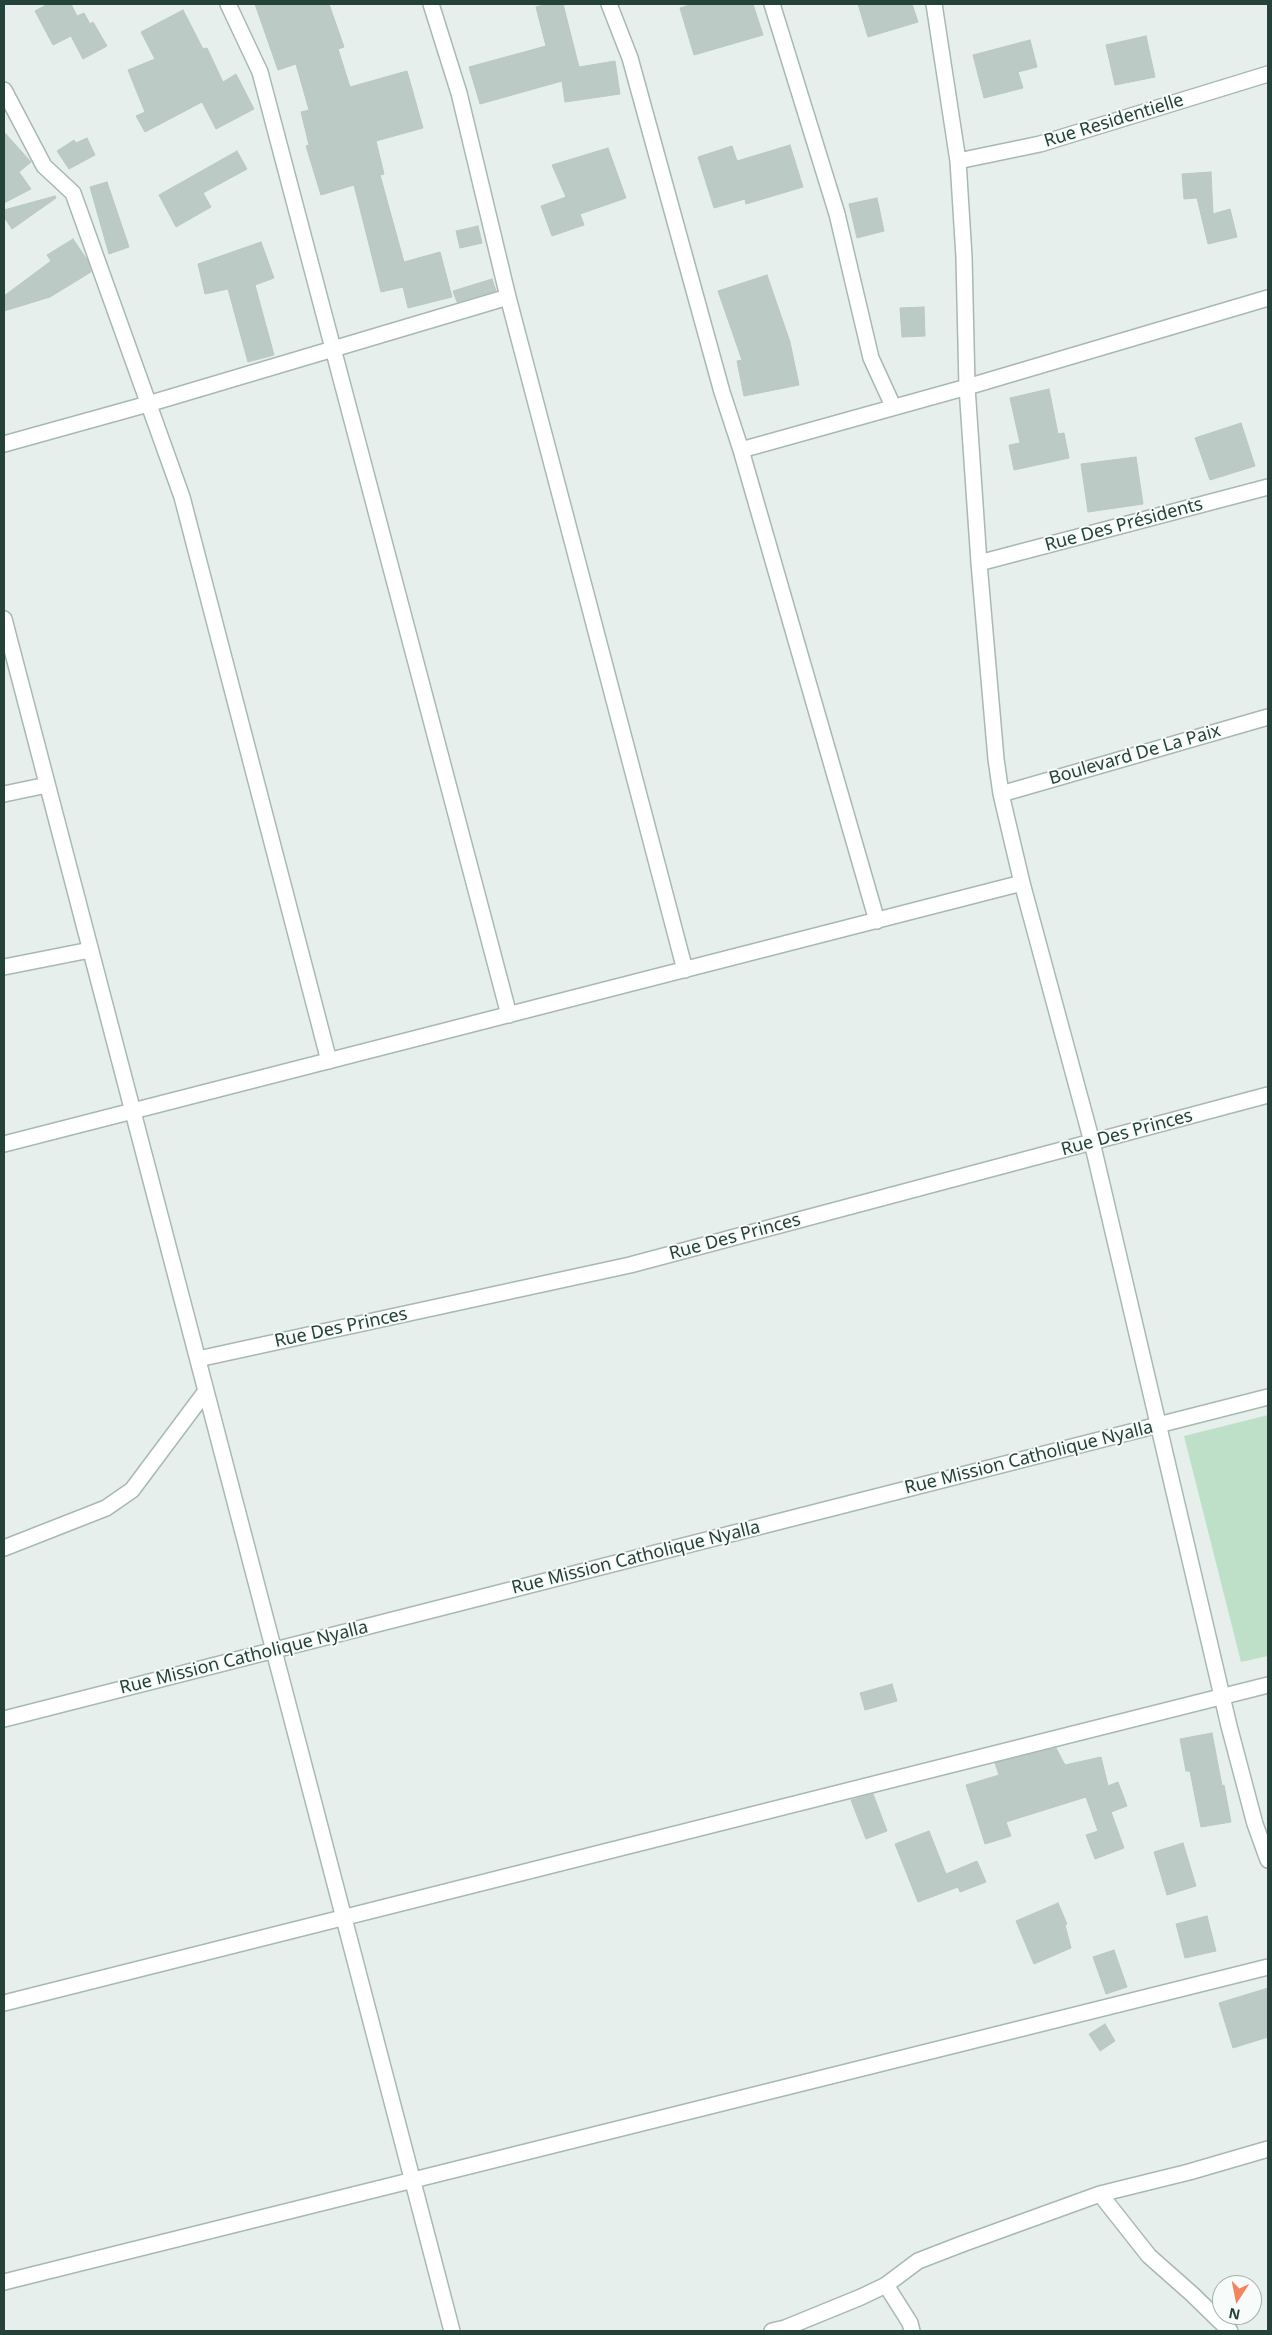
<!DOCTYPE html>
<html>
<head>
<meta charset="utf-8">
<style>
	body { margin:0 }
	#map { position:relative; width:1272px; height:2335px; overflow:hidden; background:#e6efeb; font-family:"Noto Sans",sans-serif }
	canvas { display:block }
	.frame { position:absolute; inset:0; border:5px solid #24423a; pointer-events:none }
	.north { position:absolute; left:1212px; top:2275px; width:50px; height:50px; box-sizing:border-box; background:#f7fbf9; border:1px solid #a3b1ad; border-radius:50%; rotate:191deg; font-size:14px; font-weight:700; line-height:20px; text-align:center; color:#24423a }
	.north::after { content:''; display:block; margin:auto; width:18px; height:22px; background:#f4845f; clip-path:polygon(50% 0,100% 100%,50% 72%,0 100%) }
</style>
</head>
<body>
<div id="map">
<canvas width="1272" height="2335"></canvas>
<div class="frame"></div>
<div class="north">N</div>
</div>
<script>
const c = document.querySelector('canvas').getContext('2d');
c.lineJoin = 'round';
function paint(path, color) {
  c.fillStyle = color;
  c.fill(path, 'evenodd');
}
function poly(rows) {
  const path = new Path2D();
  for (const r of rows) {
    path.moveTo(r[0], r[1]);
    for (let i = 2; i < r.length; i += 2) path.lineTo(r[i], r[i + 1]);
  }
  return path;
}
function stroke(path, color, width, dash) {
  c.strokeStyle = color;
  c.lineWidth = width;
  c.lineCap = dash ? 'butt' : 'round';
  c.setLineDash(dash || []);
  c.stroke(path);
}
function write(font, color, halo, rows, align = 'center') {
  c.font = font + ' "Noto Sans",sans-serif';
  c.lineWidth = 4;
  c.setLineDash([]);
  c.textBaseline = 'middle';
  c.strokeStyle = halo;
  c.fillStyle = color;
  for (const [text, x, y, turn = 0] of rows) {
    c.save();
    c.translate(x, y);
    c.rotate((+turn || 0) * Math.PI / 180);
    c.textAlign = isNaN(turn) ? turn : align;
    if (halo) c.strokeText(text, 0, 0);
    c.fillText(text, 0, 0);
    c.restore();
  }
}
const green = poly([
	[1268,1415,1268,1656,1241,1662,1184,1436]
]);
const building = poly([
	[48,4,71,4,77,16,84,13,90,24,93,22,107,46,83,59,71,36,53,45,35,11,48,4],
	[255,4,329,4,344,47,338,49,350,87,407,71,423,128,376,141,384,174,380,175,404,262,440,252,452,297,408,308,403,287,381,292,354,185,321,195,306,146,309,145,301,112,309,110,296,64,278,70,255,4],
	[548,4,563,4,579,67,615,61,620,94,565,102,562,81,480,104,469,67,546,46,536,7,548,4],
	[693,4,753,4,763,35,694,55,680,8,693,4],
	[858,4,912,4,918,22,868,37,858,4],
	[183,10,203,49,207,48,223,82,236,74,254,109,216,129,202,102,145,132,136,116,145,112,128,70,155,59,141,32,183,10],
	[1146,36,1155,77,1115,85,1106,45,1146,36],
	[1030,40,1037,67,1018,72,1023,88,984,98,973,55,1030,40],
	[4,132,31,162,19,172,31,189,4,203,4,132],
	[87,138,95,155,69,169,57,151,74,140,76,143,87,138],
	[790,145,803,187,746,204,745,199,714,208,698,157,732,146,737,161,790,145],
	[608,148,626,198,580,214,584,225,552,236,541,206,566,197,552,165,608,148],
	[237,151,247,169,203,193,211,207,176,227,159,195,237,151],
	[1211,172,1213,214,1230,209,1237,237,1208,244,1197,198,1184,199,1182,174,1211,172],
	[107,182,129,247,109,254,90,187,107,182],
	[55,196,56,198,12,229,4,217,4,210,55,196],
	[877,198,884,231,857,238,849,204,877,198],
	[478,226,482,243,460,248,456,231,478,226],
	[73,239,88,261,91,272,50,297,4,311,4,296,51,261,47,255,73,239],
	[261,242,274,278,255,285,274,355,248,362,228,289,205,294,198,264,261,242],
	[767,275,790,342,799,385,744,396,737,361,742,360,718,291,767,275],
	[492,279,496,291,457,302,453,291,492,279],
	[924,307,925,336,902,337,900,308,924,307],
	[1049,389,1058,434,1064,433,1069,458,1014,470,1009,445,1020,443,1010,398,1049,389],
	[1241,423,1255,466,1210,480,1195,438,1241,423],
	[1136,457,1143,504,1088,512,1081,464,1136,457],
	[892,1684,897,1701,865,1710,860,1693,892,1684],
	[1212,1733,1222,1786,1224,1785,1231,1822,1201,1827,1190,1771,1186,1771,1180,1739,1212,1733],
	[1056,1748,1065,1765,1101,1757,1108,1786,1118,1782,1127,1806,1111,1812,1124,1848,1095,1859,1086,1835,1098,1831,1086,1797,1006,1822,1011,1836,985,1844,966,1785,999,1775,995,1763,1056,1748],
	[873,1794,887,1831,866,1839,851,1800,873,1794],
	[929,1831,946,1874,977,1861,986,1882,960,1892,958,1887,918,1902,895,1844,929,1831],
	[1183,1843,1196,1886,1167,1895,1154,1852,1183,1843],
	[1058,1903,1067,1924,1065,1925,1071,1948,1034,1964,1016,1921,1058,1903],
	[1207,1916,1216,1951,1185,1958,1176,1924,1207,1916],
	[1114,1950,1127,1987,1106,1994,1093,1957,1114,1950],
	[1268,1988,1268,2037,1233,2048,1219,2003,1268,1988],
	[1105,2024,1115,2041,1100,2051,1089,2034,1105,2024]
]);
const street = poly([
	[228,4,260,72,509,1015],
	[431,4,459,93,508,297,685,970],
	[609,4,630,58,722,392,741,450,877,921],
	[772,4,837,214,871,358,893,406],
	[934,4,958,161,964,257,967,387,979,563,996,759,1001,794,1022,883,1092,1142,1229,1726,1255,1824,1268,1860],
	[4,90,44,166,73,193,182,497,329,1061],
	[958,161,1040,144,1268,74],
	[4,444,148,404,508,297],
	[741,450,967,387,1268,298],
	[979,563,1268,487],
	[4,619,452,2331],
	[4,794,47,785],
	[1001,794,1268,717],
	[4,967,90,950],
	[4,1144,1022,883],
	[198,1359,630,1265,1268,1095],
	[4,1548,106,1508,132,1490,206,1391],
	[4,1719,1268,1397],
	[4,2003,1268,1685],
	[1100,2194,1149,2256,1192,2294,1230,2331],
	[4,2282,1268,1967],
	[886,2285,910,2323,912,2331],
	[772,2331,785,2328,861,2297,886,2285,918,2261,962,2244,1100,2194,1189,2172,1268,2149]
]);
const streetNames = [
	["Rue Residentielle",1114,121,-17],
	["Rue Des Présidents",1124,525,-15],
	["Boulevard De La Paix",1135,755,-16],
	["Rue Des Princes",1127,1133,-15],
	["Rue Des Princes",735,1237,-15],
	["Rue Des Princes",341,1328,-12],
	["Rue Mission Catholique Nyalla",1029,1458,-14],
	["Rue Mission Catholique Nyalla",636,1558,-14],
	["Rue Mission Catholique Nyalla",244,1658,-14]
];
paint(green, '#bfe0c8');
paint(building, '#bbcac4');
stroke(building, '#b8c9c2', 1);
stroke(street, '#a8b8b2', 18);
stroke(street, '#fff', 15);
write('18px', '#24423a', '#f7fbf9', streetNames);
</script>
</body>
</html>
